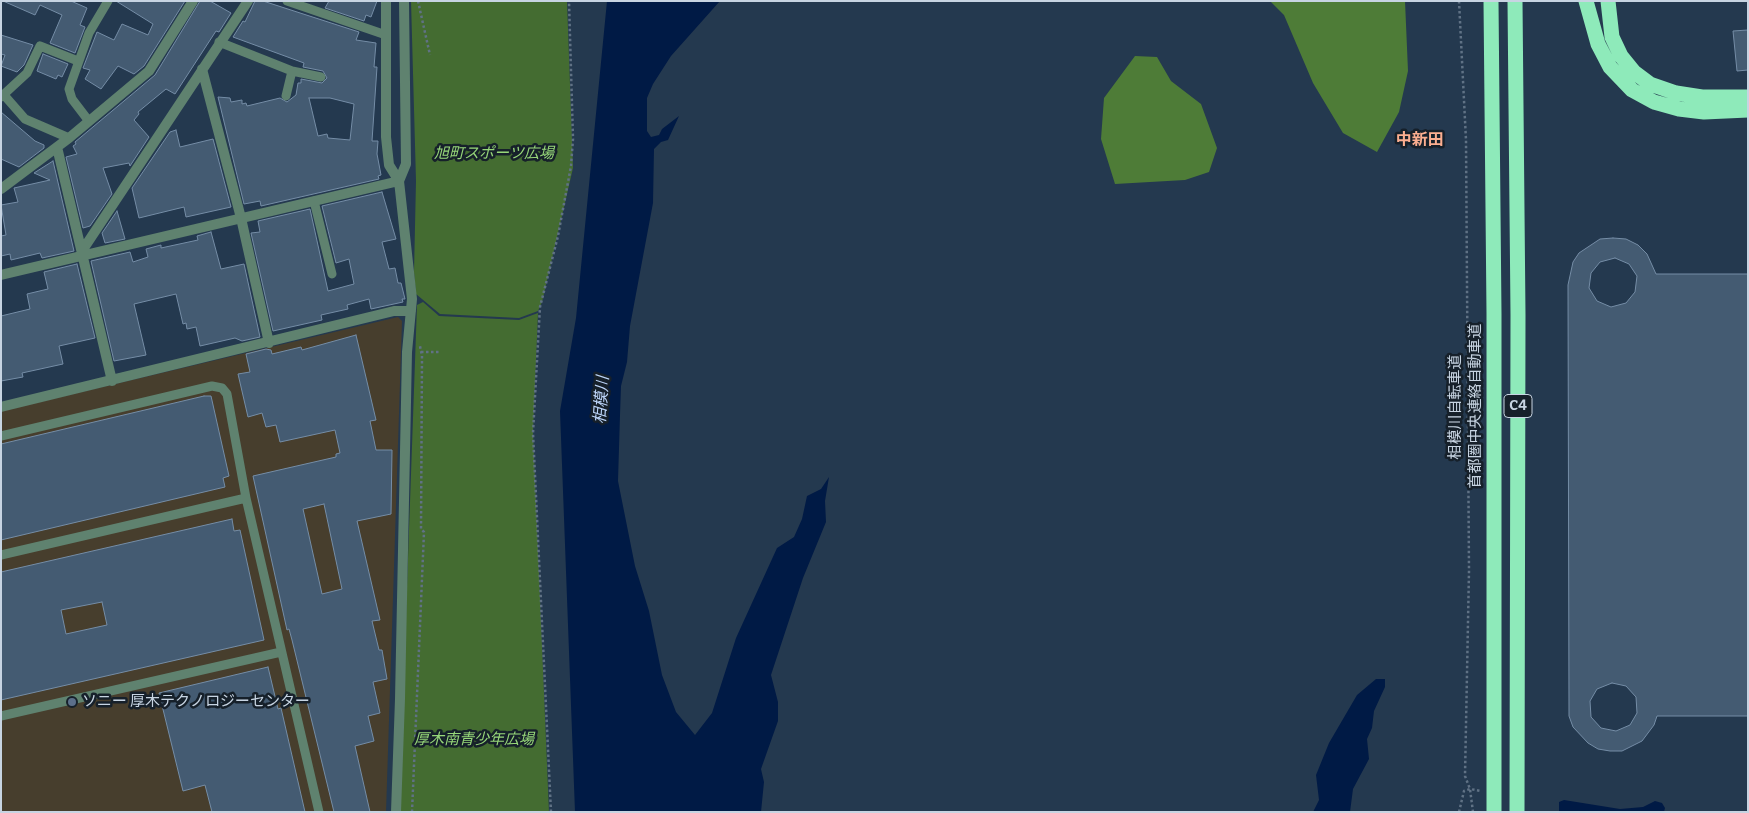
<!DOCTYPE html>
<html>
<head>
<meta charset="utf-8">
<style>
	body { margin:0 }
	#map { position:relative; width:1749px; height:813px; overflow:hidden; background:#24394f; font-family:Bitter,serif }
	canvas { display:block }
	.frame { position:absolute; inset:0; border:2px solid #c7d4e2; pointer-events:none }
</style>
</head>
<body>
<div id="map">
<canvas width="1749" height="813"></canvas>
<div class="frame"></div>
</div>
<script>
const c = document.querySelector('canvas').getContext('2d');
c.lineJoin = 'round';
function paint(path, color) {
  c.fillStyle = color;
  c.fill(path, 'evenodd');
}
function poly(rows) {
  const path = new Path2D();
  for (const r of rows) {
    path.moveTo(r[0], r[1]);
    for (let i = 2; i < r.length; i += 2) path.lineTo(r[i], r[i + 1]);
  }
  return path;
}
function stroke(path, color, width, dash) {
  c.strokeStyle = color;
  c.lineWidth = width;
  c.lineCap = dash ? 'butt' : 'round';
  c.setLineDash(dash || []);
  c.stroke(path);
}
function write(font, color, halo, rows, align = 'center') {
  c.font = font + ' Bitter,"Noto Sans JP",serif';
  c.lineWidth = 5;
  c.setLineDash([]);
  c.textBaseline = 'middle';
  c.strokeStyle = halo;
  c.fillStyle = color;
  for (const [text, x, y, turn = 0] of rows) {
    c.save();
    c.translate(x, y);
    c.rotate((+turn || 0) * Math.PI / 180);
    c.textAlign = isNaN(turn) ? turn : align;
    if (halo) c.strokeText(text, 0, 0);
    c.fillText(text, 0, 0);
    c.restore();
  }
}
const industrial = poly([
	[398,317,402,321,386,812,1,812,1,411]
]);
const green = poly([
	[411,1,567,1,573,168,542,302,538,311,519,318,440,314,416,294,414,272,416,181],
	[423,302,439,316,519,320,538,313,533,432,549,812,399,812,417,305]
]);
const forest = poly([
	[1270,1,1405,1,1408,71,1399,112,1377,152,1343,133,1313,83,1284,15],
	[1135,56,1157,57,1171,81,1201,104,1217,148,1209,172,1185,180,1115,184,1101,139,1104,98]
]);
const water = poly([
	[607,1,720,1,671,56,653,84,647,98,647,131,651,137,659,135,662,129,679,116,668,140,661,142,654,149,653,203,630,326,627,362,621,386,620,415,618,481,635,566,649,611,662,675,676,712,695,735,712,713,736,638,777,548,794,537,802,519,807,496,821,489,829,477,825,501,826,522,803,578,771,675,778,702,778,721,761,769,764,782,761,812,575,812,560,411,576,318],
	[1376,679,1385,679,1385,687,1374,711,1372,728,1367,739,1369,759,1353,789,1350,812,1313,812,1319,800,1316,775,1329,743,1357,695],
	[1564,800,1620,809,1643,807,1655,801,1662,803,1665,808,1664,812,1559,812,1559,802]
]);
const building = poly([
	[3,1,71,1,87,8,80,25,85,27,75,53,50,43,62,15,40,5,35,15,3,1],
	[116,1,185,1,144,66,134,74,118,66,101,89,85,79,90,70,83,68,97,32,114,40,122,24,148,35,153,24,116,1],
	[200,1,210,1,231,13,219,32,216,31,175,94,166,89,138,112,139,114,134,120,149,137,130,166,129,163,103,168,112,194,90,226,83,228,66,157,77,154,73,146,76,144,75,142,155,75,200,1],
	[255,1,263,1,359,32,356,40,376,43,374,67,377,67,372,141,378,141,377,154,381,175,378,176,379,179,261,206,260,201,244,204,218,97,230,98,231,102,242,100,242,104,246,103,247,106,280,98,287,102,296,95,298,83,301,83,301,79,322,83,327,78,323,71,303,67,304,63,233,37,243,21,245,22,255,1],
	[309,98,330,98,354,104,350,140,328,138,327,134,318,136,309,98],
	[329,1,377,1,371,17,366,15,364,21,325,8,329,1],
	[1748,30,1748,70,1737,71,1733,31,1748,30],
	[1,35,33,45,24,65,17,72,1,66,5,55,1,54,1,35],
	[43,54,68,64,62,77,58,75,56,79,37,71,43,54],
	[1,112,35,141,44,145,44,148,19,167,1,159,1,112],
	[176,130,180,147,213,139,231,207,186,217,184,207,139,218,132,188,170,132,176,130],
	[53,161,74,251,42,258,40,253,11,260,10,254,1,256,1,236,6,235,1,205,18,202,14,188,50,180,34,173,53,161],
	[382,192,396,239,382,242,389,269,395,268,398,283,401,283,405,299,402,299,403,302,371,309,369,299,347,305,348,309,321,315,322,320,273,331,251,233,260,232,258,221,310,209,328,291,354,284,349,259,336,263,322,206,382,192],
	[117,211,125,239,105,243,102,233,117,211],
	[211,232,221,269,244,264,260,337,242,341,235,338,200,346,196,327,187,329,186,323,183,324,176,294,134,304,146,355,114,361,91,261,130,252,133,262,148,257,146,249,161,245,161,248,198,240,197,236,211,232],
	[1613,238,1626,239,1638,245,1647,254,1656,274,1748,274,1748,716,1657,716,1654,725,1642,741,1622,751,1610,751,1598,749,1588,743,1573,727,1569,716,1568,285,1573,262,1579,253,1600,239,1613,238],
	[1615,258,1629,264,1637,276,1635,292,1626,303,1611,307,1597,301,1589,288,1591,273,1600,262,1615,258],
	[1612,683,1626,686,1636,697,1637,713,1630,725,1616,731,1601,728,1591,717,1590,701,1597,689,1612,683],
	[77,264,95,338,59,346,63,364,22,373,23,377,1,381,1,316,30,309,27,294,48,289,44,272,77,264],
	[356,335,376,420,370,421,376,450,392,450,391,514,357,521,380,620,372,621,379,650,382,650,387,679,373,682,380,713,368,716,374,741,355,746,370,812,334,812,292,640,289,629,287,630,253,476,336,457,336,454,340,453,335,430,280,442,276,425,266,427,262,413,248,417,238,374,250,372,246,354,266,349,271,350,272,354,301,347,302,350,356,335],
	[324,504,342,589,322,594,303,509,324,504],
	[204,396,211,396,229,476,223,478,225,487,1,540,1,444,204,396],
	[232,519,234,531,240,530,264,640,1,700,1,572,232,519],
	[102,602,107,625,66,634,61,610,102,602],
	[268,667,278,709,281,708,305,812,212,812,205,785,183,791,159,693,268,667]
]);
const path = poly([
	[418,1,430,55],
	[1459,1,1466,140,1469,571,1465,776,1470,789,1473,812],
	[421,352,440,352],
	[412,812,424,532,421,529,422,356,420,346],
	[551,812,533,433,540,307,558,236,571,166,573,139,569,1],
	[1459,812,1464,791,1470,789,1481,791]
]);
const lane = poly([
	[287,1,386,35],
	[219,42,292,71,321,77],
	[4,95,25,119,69,138],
	[286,96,292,71],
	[1,97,27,73,40,46,78,61],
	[88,120,72,99,69,89,89,33,108,1],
	[314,201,332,274],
	[1,436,212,386,222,388,227,394,246,498,319,812],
	[1,555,246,498],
	[1,716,281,652]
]);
const street = poly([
	[386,1,386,137,389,165,399,181,412,299,407,352,400,699,396,812],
	[202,69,241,218,269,343],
	[57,147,112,381],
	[399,181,406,164,404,1],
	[1,189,69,138,149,71,193,1],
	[82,251,248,1],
	[1,275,399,181],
	[1,407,394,311,411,311]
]);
const highway = poly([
	[1491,1,1494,314,1494,812],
	[1515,1,1518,315,1517,812],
	[1586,1,1598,44,1610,67,1632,90,1654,102,1679,109,1704,112,1748,110],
	[1608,1,1612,37,1621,56,1634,72,1650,84,1676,93,1702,97,1748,97]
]);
const markers = [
	[72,702,5,"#5c6f8a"]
];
const shields = [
	[1518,406,28]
];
const shieldNames = [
	["C4",1518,406]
];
const parkNames = [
	["旭町スポーツ広場",494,154],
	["厚木南青少年広場",474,740]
];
const streetNames = [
	["首都圏中央連絡自動車道",1476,406,-90],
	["相模川自転車道",1456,407,-90]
];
const poiNames = [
	["ソニー 厚木テクノロジーセンター",82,702]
];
const neighbourhoodNames = [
	["中新田",1420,141]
];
const waterNames = [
	["相模川",602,400,-86]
];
paint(industrial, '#473e2d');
paint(green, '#446c31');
paint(forest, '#4e7c37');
paint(water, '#001a45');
paint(building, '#445b72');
stroke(building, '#758da6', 1);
stroke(path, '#607285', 2.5, [2.5, 2.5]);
stroke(lane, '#5f826f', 9);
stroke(street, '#5f826f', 10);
stroke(highway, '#8eeaba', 15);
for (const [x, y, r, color] of markers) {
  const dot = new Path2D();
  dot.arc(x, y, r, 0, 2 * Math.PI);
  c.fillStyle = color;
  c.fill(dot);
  stroke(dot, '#16202a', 2);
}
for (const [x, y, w] of shields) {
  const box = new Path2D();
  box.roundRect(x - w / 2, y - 11.5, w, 23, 4);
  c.fillStyle = '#16202a';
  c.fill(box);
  stroke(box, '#c7d4e2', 1);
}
write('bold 14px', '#c7d4e2', null, shieldNames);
write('italic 15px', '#97d779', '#16202a', parkNames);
write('15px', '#c7d4e2', '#16202a', streetNames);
write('15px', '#c7d4e2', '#16202a', poiNames, 'left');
write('bold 16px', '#fbae90', '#16202a', neighbourhoodNames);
write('italic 16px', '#bcd4f8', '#16202a', waterNames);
</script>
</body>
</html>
